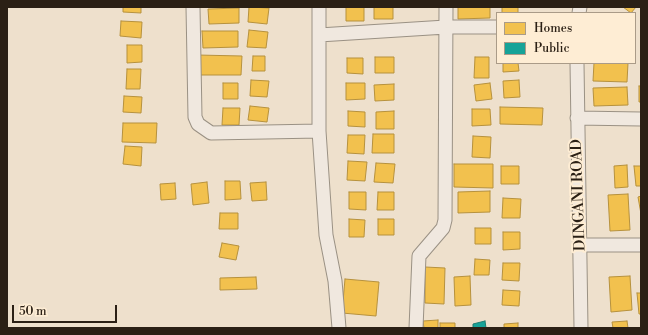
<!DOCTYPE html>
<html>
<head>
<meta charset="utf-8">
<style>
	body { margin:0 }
	#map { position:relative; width:648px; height:335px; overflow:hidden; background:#eee0cc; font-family:"Libre Bodoni",serif }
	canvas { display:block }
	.frame { position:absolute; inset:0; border:8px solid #2b2015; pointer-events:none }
	.legend { position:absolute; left:496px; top:12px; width:140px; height:52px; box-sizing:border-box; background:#feedd4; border:1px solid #aa9b88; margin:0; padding:5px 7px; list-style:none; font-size:12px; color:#2b2015 }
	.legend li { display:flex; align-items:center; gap:8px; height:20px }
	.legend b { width:20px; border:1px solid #aa9b88 }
	.scale { position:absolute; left:12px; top:305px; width:105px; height:18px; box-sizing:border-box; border:2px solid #2b2015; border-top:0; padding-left:5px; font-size:12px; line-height:14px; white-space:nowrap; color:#2b2015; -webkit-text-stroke:3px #feedd4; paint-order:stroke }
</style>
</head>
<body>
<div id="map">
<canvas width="648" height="335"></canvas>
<div class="frame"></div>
<ul class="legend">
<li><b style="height:11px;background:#f2c14e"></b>Homes</li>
<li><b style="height:11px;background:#17a398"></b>Public</li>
</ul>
<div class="scale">50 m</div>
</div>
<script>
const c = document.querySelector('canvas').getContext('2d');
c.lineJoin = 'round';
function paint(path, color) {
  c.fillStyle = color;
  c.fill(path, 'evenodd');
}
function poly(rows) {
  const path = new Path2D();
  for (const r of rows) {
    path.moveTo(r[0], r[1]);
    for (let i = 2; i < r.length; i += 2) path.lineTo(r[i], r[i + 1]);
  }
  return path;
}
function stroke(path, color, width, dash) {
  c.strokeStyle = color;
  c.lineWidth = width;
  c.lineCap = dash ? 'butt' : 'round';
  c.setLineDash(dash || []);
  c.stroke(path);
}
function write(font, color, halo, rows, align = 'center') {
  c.font = font + ' "Libre Bodoni",serif';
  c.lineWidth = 4;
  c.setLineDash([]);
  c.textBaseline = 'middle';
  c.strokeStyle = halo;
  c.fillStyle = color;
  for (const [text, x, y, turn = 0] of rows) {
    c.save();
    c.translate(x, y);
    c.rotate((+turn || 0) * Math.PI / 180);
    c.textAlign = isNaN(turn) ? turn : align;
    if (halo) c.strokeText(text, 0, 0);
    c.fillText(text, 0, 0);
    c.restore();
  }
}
const homes = poly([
	[123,7,141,7,141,13,123,12,123,7],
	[249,7,269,8,267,24,248,22,249,7],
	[346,7,364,7,364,21,346,21,346,7],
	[374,7,393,7,393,19,374,19,374,7],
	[458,7,490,7,490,18,458,19,458,7],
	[502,7,518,7,518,13,502,13,502,7],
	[623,7,636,7,631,13,623,7],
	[239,8,239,23,209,24,208,9,239,8],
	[121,21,142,22,141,38,120,36,121,21],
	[249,30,268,32,266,48,247,47,249,30],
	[202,31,238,31,238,47,203,48,202,31],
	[127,45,142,45,142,62,127,63,127,45],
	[197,55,242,56,241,75,197,75,197,55],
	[253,56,265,56,265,71,252,71,253,56],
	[375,57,394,57,394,73,375,73,375,57],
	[475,57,489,57,489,78,474,78,475,57],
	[347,58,363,58,363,74,347,73,347,58],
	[503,63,518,63,519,71,503,72,503,63],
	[594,63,628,63,627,82,593,81,594,63],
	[127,69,141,69,140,89,126,89,127,69],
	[251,80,269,81,267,97,250,96,251,80],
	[519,80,520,97,504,98,503,81,519,80],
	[223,83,238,83,238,99,223,99,223,83],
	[346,83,365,83,365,99,346,100,346,83],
	[490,83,492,99,476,101,474,85,490,83],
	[394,84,394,100,375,101,374,85,394,84],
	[639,86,641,86,641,102,639,102,639,86],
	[627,87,628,105,594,106,593,88,627,87],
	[124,96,142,97,141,113,123,112,124,96],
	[250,106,269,108,267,122,248,120,250,106],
	[500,107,543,108,542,125,500,124,500,107],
	[223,108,240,108,239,125,222,125,223,108],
	[472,109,490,109,491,125,472,126,472,109],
	[348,111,365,112,365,127,348,126,348,111],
	[394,111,394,129,376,129,376,112,394,111],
	[123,123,157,123,156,143,122,142,123,123],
	[373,134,394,134,394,153,372,153,373,134],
	[348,135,365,135,364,154,347,153,348,135],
	[473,136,491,137,490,158,472,157,473,136],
	[125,146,142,147,141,166,123,164,125,146],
	[348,161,367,162,365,181,347,180,348,161],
	[376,163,395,164,393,183,374,182,376,163],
	[454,164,493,164,493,188,454,187,454,164],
	[627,165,628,187,615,188,614,166,627,165],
	[501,166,519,166,519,184,501,184,501,166],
	[634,166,641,166,641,186,636,186,634,166],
	[225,181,240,181,241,199,225,200,225,181],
	[207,182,209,203,193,205,191,184,207,182],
	[266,182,267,200,252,201,250,183,266,182],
	[175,183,176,199,161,200,160,184,175,183],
	[490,191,490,212,458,213,458,192,490,191],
	[349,192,366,192,366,210,349,209,349,192],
	[378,192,394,192,394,210,377,210,378,192],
	[628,194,630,230,610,231,608,195,628,194],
	[641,196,641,214,638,197,641,196],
	[503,198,521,199,520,218,502,218,503,198],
	[220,213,238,213,238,229,219,229,220,213],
	[349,219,365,220,364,237,349,237,349,219],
	[378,219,394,219,394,235,378,235,378,219],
	[475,228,491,228,491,244,475,244,475,228],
	[503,232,520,232,520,249,503,250,503,232],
	[222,243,239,246,236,260,219,257,222,243],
	[475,259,490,260,489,275,474,275,475,259],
	[503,263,520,263,519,281,502,280,503,263],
	[425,267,445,268,444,304,425,303,425,267],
	[470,276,471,305,455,306,454,277,470,276],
	[630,276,632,310,611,312,609,277,630,276],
	[256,277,257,289,220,290,220,278,256,277],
	[345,279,379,282,376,316,342,313,345,279],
	[503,290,520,291,519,306,502,305,503,290],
	[637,293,641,293,641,314,639,314,637,293],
	[438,320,438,328,424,328,423,321,438,320],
	[627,321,628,328,613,328,612,322,627,321],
	[440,323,455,323,455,328,440,328,440,323],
	[518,323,518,328,504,328,504,324,518,323]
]);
const public = poly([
	[485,321,486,328,473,328,473,324,485,321]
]);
const minor = poly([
	[193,7,195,117,198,124,211,133,319,131],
	[319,7,319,131,326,235,335,281,339,328],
	[579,13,580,7],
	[319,35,446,27,497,27],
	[577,63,581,328],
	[577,118,641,119],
	[581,245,641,245],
	[416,328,419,256,443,228,445,220,446,7]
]);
const streetNames = [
	["DINGANI ROAD",579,195,-92]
];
paint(homes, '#f2c14e');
stroke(homes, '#b6913d', 1);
paint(public, '#17a398');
stroke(public, '#1d7c71', 1);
stroke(minor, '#9a9184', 15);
stroke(minor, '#f0e8df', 13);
write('15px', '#2b2015', '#feedd4', streetNames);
</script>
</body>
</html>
